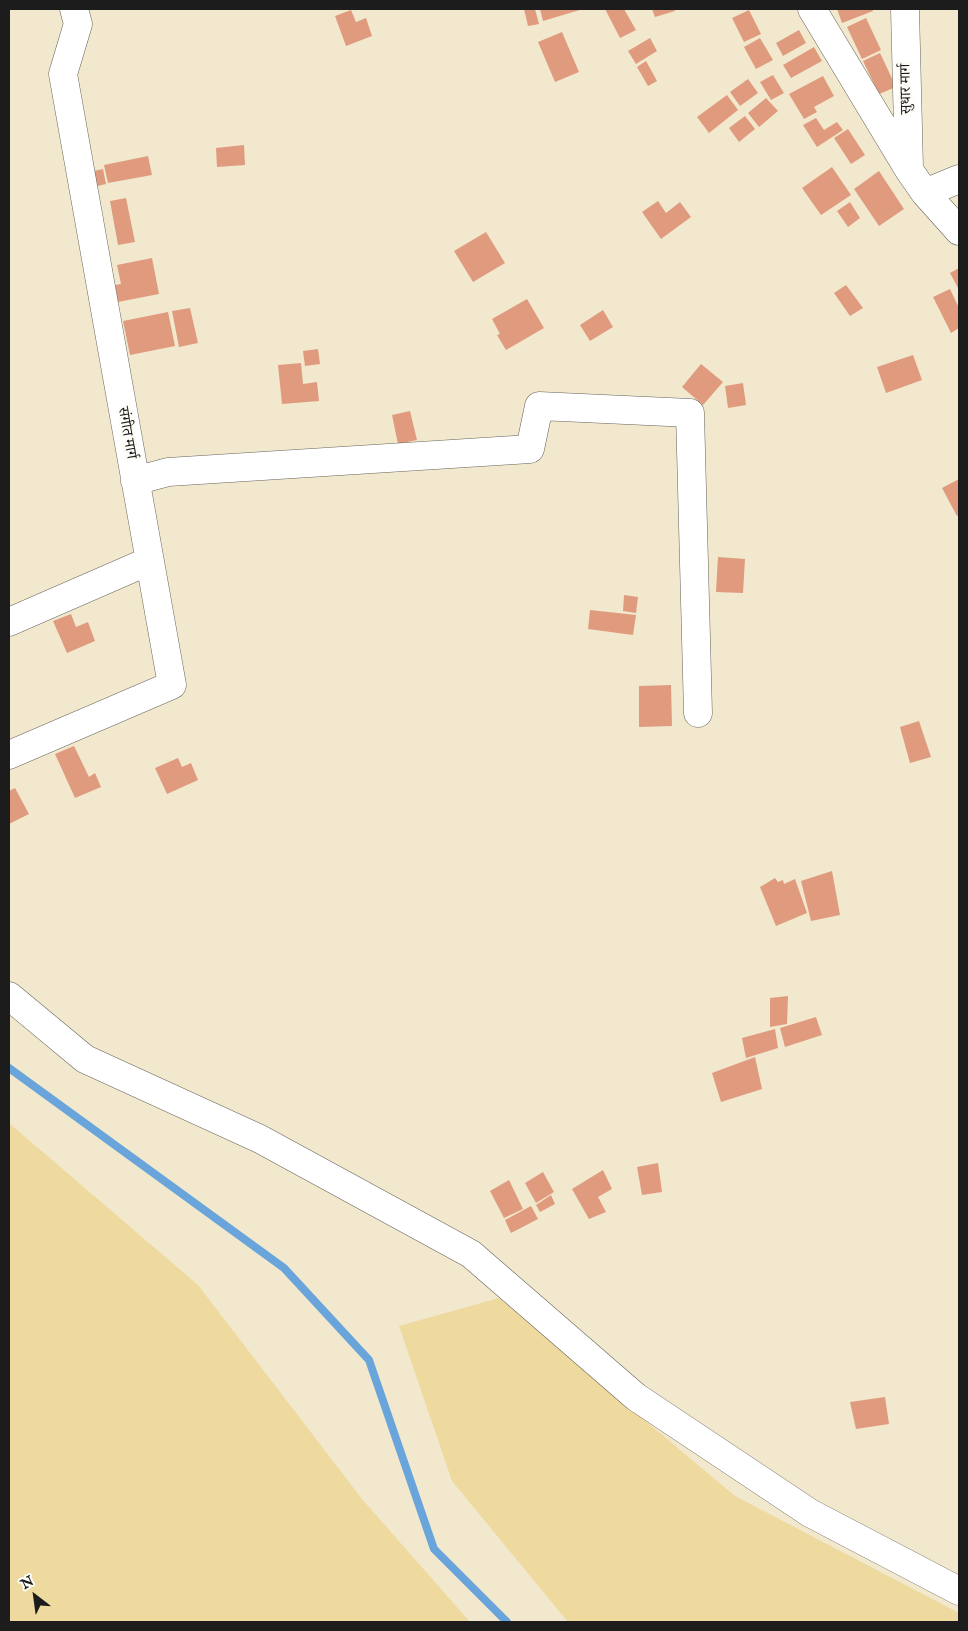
<!DOCTYPE html>
<html>
<head>
<meta charset="utf-8">
<style>
	body { margin:0 }
	#map { position:relative; width:968px; height:1631px; overflow:hidden; background:#f1e8ce; font-family:"IM FELL English",serif }
	canvas { display:block }
	.frame { position:absolute; inset:0; border:10px solid #1c1c1c; pointer-events:none }
	.north { position:absolute; left:10px; top:1571px; width:50px; height:50px; -webkit-text-stroke:4px #fdfcf7; paint-order:stroke; rotate:330deg; font-size:14px; font-weight:700; line-height:20px; text-align:center; color:#1c1c1c }
	.north::after { content:''; display:block; margin:auto; width:18px; height:22px; background:#1c1c1c; clip-path:polygon(50% 0,100% 100%,50% 72%,0 100%) }
</style>
</head>
<body>
<div id="map">
<canvas width="968" height="1631"></canvas>
<div class="frame"></div>
<div class="north">N</div>
</div>
<script>
const c = document.querySelector('canvas').getContext('2d');
c.lineJoin = 'round';
function paint(path, color) {
  c.fillStyle = color;
  c.fill(path, 'evenodd');
}
function poly(rows) {
  const path = new Path2D();
  for (const r of rows) {
    path.moveTo(r[0], r[1]);
    for (let i = 2; i < r.length; i += 2) path.lineTo(r[i], r[i + 1]);
  }
  return path;
}
function stroke(path, color, width, dash) {
  c.strokeStyle = color;
  c.lineWidth = width;
  c.lineCap = dash ? 'butt' : 'round';
  c.setLineDash(dash || []);
  c.stroke(path);
}
function write(font, color, halo, rows, align = 'center') {
  c.font = font + ' "IM FELL English","Noto Serif Devanagari",serif';
  c.lineWidth = 5;
  c.setLineDash([]);
  c.textBaseline = 'middle';
  c.strokeStyle = halo;
  c.fillStyle = color;
  for (const [text, x, y, turn = 0] of rows) {
    c.save();
    c.translate(x, y);
    c.rotate((+turn || 0) * Math.PI / 180);
    c.textAlign = isNaN(turn) ? turn : align;
    if (halo) c.strokeText(text, 0, 0);
    c.fillText(text, 0, 0);
    c.restore();
  }
}
const sand = poly([
	[9,1123,198,1285,362,1499,470,1622,9,1622],
	[499,1298,735,1496,959,1613,959,1622,568,1622,452,1481,399,1326]
]);
const stream = poly([
	[9,1068,284,1268,369,1360,434,1549,507,1622]
]);
const building = poly([
	[524,9,535,9,539,24,528,26],
	[540,9,583,9,543,21],
	[605,9,624,9,636,30,620,38],
	[652,9,674,9,675,11,655,17],
	[837,9,872,9,873,11,842,23],
	[351,10,356,22,366,18,372,36,346,46,335,16],
	[749,10,761,34,744,42,732,18],
	[866,18,881,50,862,59,847,27],
	[799,30,806,43,783,56,776,43],
	[562,32,579,72,555,82,538,42],
	[650,38,657,51,636,64,628,51],
	[760,38,773,60,756,69,744,47],
	[814,47,822,61,791,78,783,65],
	[880,53,896,87,879,94,863,61],
	[646,61,657,81,648,86,637,67],
	[773,75,784,93,771,100,760,82],
	[823,76,834,96,814,107,817,112,804,119,789,94],
	[748,79,758,93,740,106,730,92],
	[727,95,738,110,709,133,697,117],
	[766,98,778,111,759,127,748,113],
	[745,116,755,129,739,142,729,128],
	[816,118,824,130,837,122,843,130,817,147,803,125],
	[848,129,865,155,851,164,834,138],
	[244,145,245,165,217,167,216,148],
	[148,156,152,175,108,183,104,165],
	[832,167,851,195,821,215,802,188],
	[103,169,106,184,93,187,89,172],
	[879,171,904,209,879,226,854,189],
	[126,198,135,242,118,245,110,201],
	[658,201,666,213,680,202,691,217,661,239,642,212],
	[850,202,860,218,848,227,837,211],
	[486,232,505,263,473,282,454,251],
	[152,258,159,294,118,302,115,285,121,284,117,265],
	[959,268,959,290,950,273],
	[846,285,863,308,850,316,834,293],
	[950,289,959,308,959,328,951,333,933,297],
	[527,299,544,328,506,350,497,335,500,334,492,319],
	[190,308,198,343,179,347,172,311],
	[603,310,613,327,590,341,580,325],
	[168,312,175,346,130,355,123,321],
	[318,349,320,364,305,366,303,351],
	[913,355,922,380,886,393,877,367],
	[301,363,303,384,317,382,319,401,282,404,278,365],
	[701,364,723,382,703,405,682,387],
	[743,383,746,405,728,408,725,386],
	[410,411,417,440,398,444,392,415],
	[959,479,959,515,957,516,942,488],
	[718,557,745,559,743,593,716,592],
	[624,595,638,597,636,613,623,611],
	[590,610,636,615,633,635,588,629],
	[71,614,76,627,88,622,95,641,67,653,53,621],
	[671,685,672,726,639,727,639,686],
	[919,721,931,757,910,763,900,727],
	[74,746,89,777,95,773,101,787,75,798,55,754],
	[178,758,182,767,191,763,198,780,167,794,155,768],
	[15,788,29,814,9,824,9,791],
	[832,871,840,915,811,921,801,881],
	[775,878,778,882,783,880,784,884,795,879,807,913,776,926,760,887],
	[788,996,787,1024,770,1027,770,998],
	[816,1017,822,1035,785,1047,780,1028],
	[775,1029,778,1048,746,1058,742,1038],
	[755,1057,762,1089,721,1102,712,1073],
	[658,1163,662,1192,642,1195,637,1167],
	[603,1170,612,1189,598,1197,606,1212,589,1219,572,1189],
	[543,1172,554,1192,536,1203,525,1183],
	[509,1180,523,1209,504,1218,490,1191],
	[551,1195,555,1204,540,1212,536,1205],
	[531,1206,538,1219,511,1233,505,1220],
	[885,1397,889,1424,856,1429,850,1402]
]);
const minor = poly([
	[812,9,909,170,925,193,959,231],
	[905,9,909,168],
	[925,193,959,179],
	[135,481,168,472,530,449,539,406,690,413,698,713],
	[9,622,149,561],
	[9,755,172,685,63,74,78,24,74,9],
	[9,996,85,1059,260,1139,471,1254,636,1397,810,1513,959,1591]
]);
const streetNames = [
	["सुधार मार्ग",907,89,-91],
	["संगीत मार्ग",126,433,80]
];
paint(sand, '#eeda9e');
stroke(stream, '#69a5da', 8);
paint(building, '#e09b7e');
stroke(minor, '#67635a', 29);
stroke(minor, '#fff', 28);
write('15px', '#1c1c1c', '#fdfcf7', streetNames);
</script>
</body>
</html>
